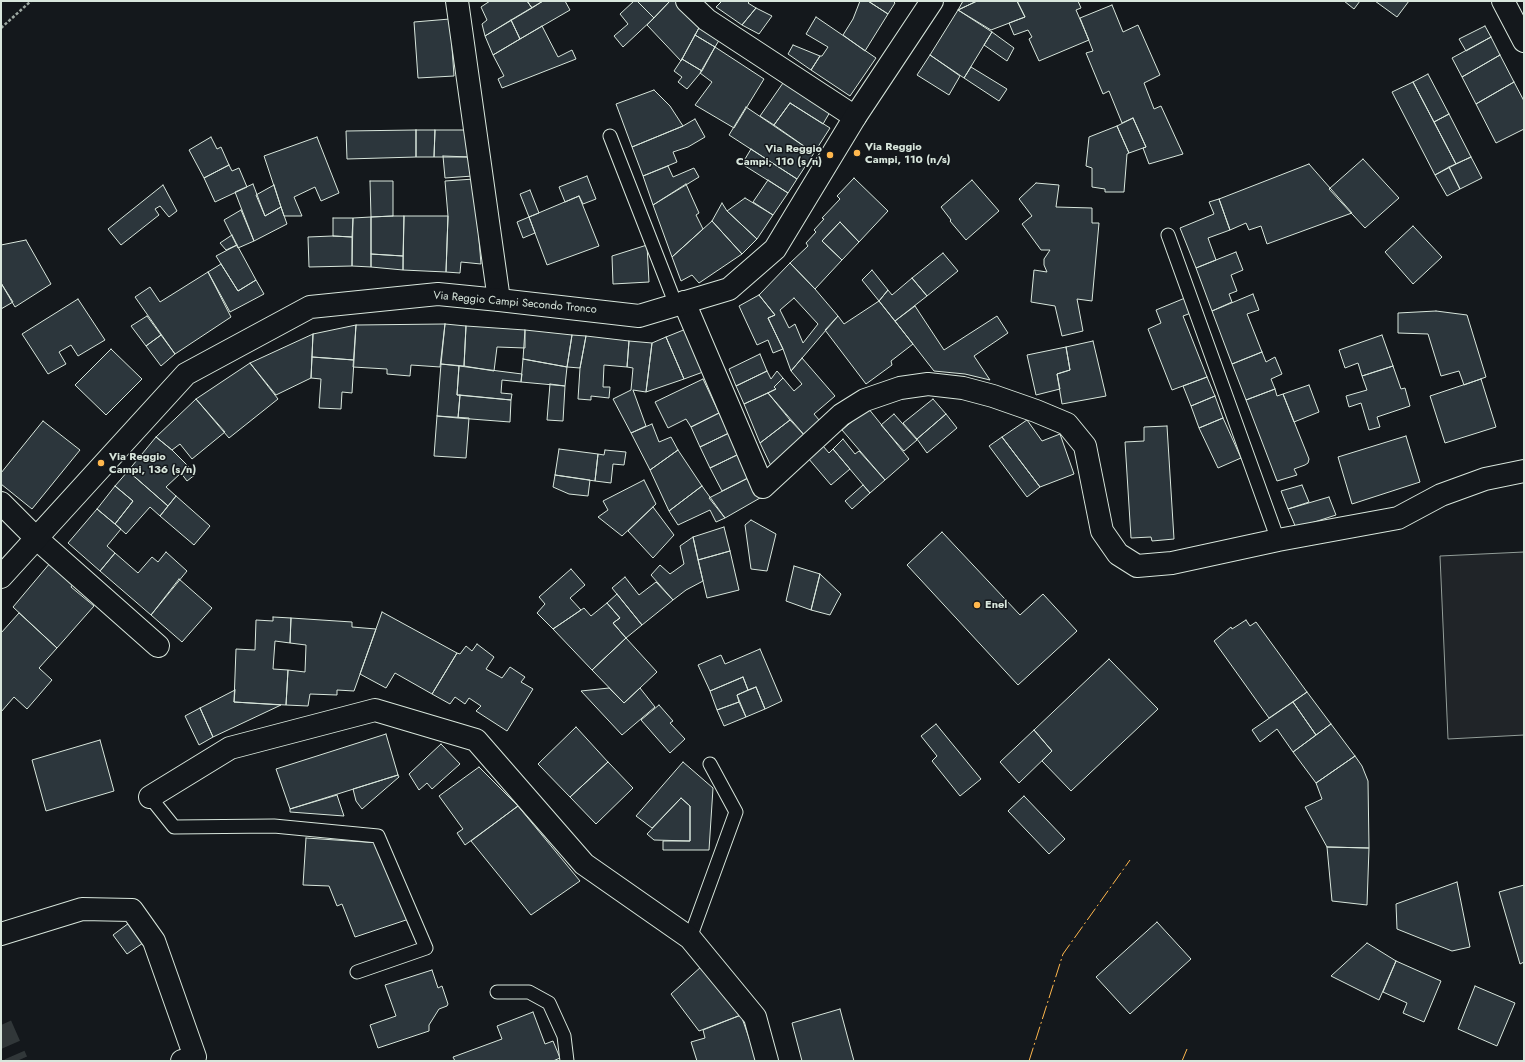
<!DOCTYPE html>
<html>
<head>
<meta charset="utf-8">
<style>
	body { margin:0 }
	#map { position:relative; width:1525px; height:1062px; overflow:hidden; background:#14181c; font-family:Jost,sans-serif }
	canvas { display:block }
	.frame { position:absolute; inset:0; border:2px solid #d8e6dc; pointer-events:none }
</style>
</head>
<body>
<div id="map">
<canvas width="1525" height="1062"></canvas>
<div class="frame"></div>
</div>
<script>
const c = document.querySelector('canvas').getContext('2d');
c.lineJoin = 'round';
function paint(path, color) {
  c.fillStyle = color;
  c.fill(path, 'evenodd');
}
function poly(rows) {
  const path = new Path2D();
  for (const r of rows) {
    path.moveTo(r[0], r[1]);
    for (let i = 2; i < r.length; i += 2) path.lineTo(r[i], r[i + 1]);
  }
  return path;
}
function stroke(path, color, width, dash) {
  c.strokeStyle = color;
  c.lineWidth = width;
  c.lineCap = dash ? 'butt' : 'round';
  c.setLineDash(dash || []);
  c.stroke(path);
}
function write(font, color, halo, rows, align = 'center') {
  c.font = font + ' Jost,sans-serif';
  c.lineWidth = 3;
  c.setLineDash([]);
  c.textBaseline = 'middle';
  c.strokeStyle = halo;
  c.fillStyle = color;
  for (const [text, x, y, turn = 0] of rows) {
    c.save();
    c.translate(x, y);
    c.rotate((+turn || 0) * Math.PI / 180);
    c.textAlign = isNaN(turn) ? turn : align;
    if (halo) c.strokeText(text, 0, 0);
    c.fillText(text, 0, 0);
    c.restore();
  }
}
const green = poly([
	[1524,552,1524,735,1448,739,1440,556,1524,552]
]);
const building = poly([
	[490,1,527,1,532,8,485,36,482,24,487,20,481,7,490,1],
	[527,1,543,1,532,8,527,1],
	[543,1,565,1,570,10,520,39,511,20,543,1],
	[634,1,637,1,654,18,623,47,614,36,628,24,620,14,634,1],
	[637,1,670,1,654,18,637,1],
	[670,1,676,1,700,26,681,61,647,25,670,1],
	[722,1,748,1,749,2,748,3,756,8,742,25,716,7,722,1],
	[860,1,868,1,888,14,865,51,843,35,853,19,860,1],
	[868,1,893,1,895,3,888,14,868,1],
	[963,1,977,1,958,10,963,1],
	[977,1,1017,1,1025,17,991,30,958,10,977,1],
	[1017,1,1078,1,1081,8,1076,10,1089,40,1039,61,1029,39,1032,37,1028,30,1014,35,1009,23,1025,17,1017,1],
	[1344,1,1360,1,1354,9,1344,1],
	[1375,1,1409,1,1397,17,1375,1],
	[1112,5,1123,32,1138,25,1160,75,1144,83,1154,109,1161,106,1183,154,1149,164,1143,148,1146,147,1133,118,1122,123,1109,91,1103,94,1086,53,1093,51,1080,18,1112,5],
	[756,8,772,16,759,34,742,25,756,8],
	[958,10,992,32,964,78,930,55,958,10],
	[816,17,876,58,850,96,811,70,820,56,822,56,828,47,806,34,816,17],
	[450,19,454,76,418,78,414,22,450,19],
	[511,20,520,39,493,55,485,36,511,20],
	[542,26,558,57,572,50,576,59,502,88,498,79,504,76,493,55,542,26],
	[700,26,721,37,715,47,695,35,700,26],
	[1485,26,1491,37,1466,51,1459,39,1485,26],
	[992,32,1014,48,1007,61,984,45,992,32],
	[695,35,715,47,702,71,682,59,695,35],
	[1491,37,1500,55,1462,77,1452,58,1491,37],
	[793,45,820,56,811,70,788,54,793,45],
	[715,47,764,79,734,128,695,105,712,82,700,73,715,47],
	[930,55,960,76,949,95,917,75,930,55],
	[1500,55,1514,82,1476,104,1462,77,1500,55],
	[682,59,702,71,687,89,678,82,682,77,674,71,682,59],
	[971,67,1007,89,999,101,964,78,971,67],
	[1428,74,1449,114,1434,122,1413,82,1428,74],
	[1413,82,1456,164,1435,175,1392,92,1413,82],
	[1514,82,1524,101,1524,129,1496,143,1476,104,1514,82],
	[783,83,830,112,823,124,790,103,774,125,760,116,783,83],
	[654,90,670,106,683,126,632,147,616,104,654,90],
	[790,103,830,128,814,153,774,125,790,103],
	[746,107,814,153,797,179,729,135,746,107],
	[1449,114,1471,157,1456,164,1434,122,1449,114],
	[1133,118,1146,147,1129,153,1117,126,1133,118],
	[695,119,705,137,688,147,673,152,677,162,643,176,632,147,683,126,695,119],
	[1117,126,1129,153,1127,154,1124,192,1105,192,1105,189,1092,187,1092,168,1086,166,1089,137,1117,126],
	[416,130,435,130,434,157,416,157,416,130],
	[416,130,416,157,347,159,346,131,416,130],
	[435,130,467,130,470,157,434,157,435,130],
	[211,137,217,149,221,147,229,165,204,178,189,150,211,137],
	[317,137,339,193,321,201,315,187,294,197,302,216,284,216,264,156,317,137],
	[751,149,797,179,788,193,742,164,751,149],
	[443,156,470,157,473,176,445,178,443,156],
	[1471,157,1482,178,1460,189,1449,167,1471,157],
	[1363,159,1399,198,1365,228,1329,189,1363,159],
	[1309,164,1352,213,1267,244,1261,226,1249,230,1246,223,1230,230,1219,199,1309,164],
	[229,165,232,171,239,168,247,187,215,202,204,178,229,165],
	[668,166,673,177,694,168,699,177,653,205,643,176,668,166],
	[1449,167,1460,189,1447,196,1435,175,1449,167],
	[587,176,596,199,583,204,579,196,565,202,559,187,587,176],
	[854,178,888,211,859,242,840,222,822,241,842,260,815,289,790,263,808,246,806,243,816,232,814,230,824,219,822,218,840,199,837,196,854,178],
	[474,179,481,264,461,262,460,273,446,272,448,216,445,181,474,179],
	[768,180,788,193,773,215,753,202,768,180],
	[972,180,999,211,966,240,950,221,951,220,941,207,972,180],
	[370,181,393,181,393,216,371,217,370,181],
	[1036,183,1059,185,1056,207,1092,208,1092,223,1099,223,1092,301,1077,299,1083,331,1062,336,1055,306,1031,302,1034,270,1047,272,1044,265,1044,259,1050,250,1041,250,1022,224,1032,216,1019,199,1036,183],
	[253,184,265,216,281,207,287,224,254,241,235,192,253,184],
	[686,184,699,213,696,215,703,229,672,257,653,205,686,184],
	[163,185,177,211,169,217,160,206,155,209,159,215,121,245,108,229,163,185],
	[274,185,281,207,265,216,256,195,274,185],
	[530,190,539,213,529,217,520,194,530,190],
	[579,196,599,246,547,265,529,217,579,196],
	[745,198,773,215,757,239,727,211,745,198],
	[1219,199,1230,230,1208,238,1216,260,1196,268,1180,228,1214,214,1209,202,1219,199],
	[722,203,727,211,757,239,742,254,712,221,722,203],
	[241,210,254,241,238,248,224,220,241,210],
	[393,216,404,216,403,256,371,254,371,217,393,216],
	[404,216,448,216,446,272,403,270,404,216],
	[371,217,371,267,352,266,353,218,371,217],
	[529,217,535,233,523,238,517,222,529,217],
	[333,218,353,218,352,237,333,236,333,218],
	[712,221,742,254,699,283,692,275,681,281,672,257,712,221],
	[840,222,859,242,842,260,822,241,840,222],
	[1413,226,1442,257,1413,284,1385,252,1413,226],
	[232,235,237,245,226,250,220,243,232,235],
	[333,236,352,237,352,266,309,267,308,237,333,236],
	[26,240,51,284,15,307,1,283,1,245,26,240],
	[237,245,256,280,238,291,216,256,237,245],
	[647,245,649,282,613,284,612,256,647,245],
	[1236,252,1243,270,1231,275,1237,291,1229,294,1232,302,1212,311,1196,268,1236,252],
	[943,253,958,271,927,296,912,278,943,253],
	[371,254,403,256,403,270,371,267,371,254],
	[790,263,815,289,838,316,791,371,783,349,768,318,775,315,759,295,790,263],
	[794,298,818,324,803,343,795,324,789,328,780,310,794,298],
	[221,264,238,291,256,280,264,294,230,312,208,272,221,264],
	[872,270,888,290,879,301,862,280,872,270],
	[208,272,231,317,175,354,135,297,150,287,160,302,208,272],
	[912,278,927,296,895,321,879,301,888,290,892,295,912,278],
	[1,283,13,302,1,309,1,283],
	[1253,294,1259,310,1247,314,1262,352,1232,364,1212,311,1253,294],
	[759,295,775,315,768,318,783,349,773,353,768,340,757,345,739,306,759,295],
	[1185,298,1191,313,1183,316,1207,377,1172,390,1148,329,1161,323,1156,310,1185,298],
	[78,299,105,340,78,356,71,345,59,352,66,364,48,374,22,334,78,299],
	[879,301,913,344,891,361,892,365,866,384,825,330,838,316,844,324,879,301],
	[915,306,944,350,997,316,1008,333,974,356,990,380,965,374,934,371,895,321,915,306],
	[1436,311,1467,315,1486,377,1464,385,1459,371,1441,376,1428,334,1398,333,1398,313,1436,311],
	[147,316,161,335,146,346,131,326,147,316],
	[445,324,440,367,411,365,410,376,387,374,387,369,353,367,356,325,445,324],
	[445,324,466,326,464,366,441,364,445,324],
	[356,325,354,360,312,357,313,334,356,325],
	[466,326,525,330,525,348,497,347,494,371,464,366,466,326],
	[686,329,703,372,684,379,666,337,686,329],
	[525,330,572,335,567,367,523,359,525,330],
	[313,334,311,378,276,395,250,363,313,334],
	[161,335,175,354,161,366,146,346,161,335],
	[572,335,586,336,580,368,567,367,572,335],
	[1382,335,1393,366,1362,376,1358,363,1345,368,1339,350,1382,335],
	[586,336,629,341,627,367,604,365,603,387,610,387,609,398,591,396,591,400,578,399,580,368,586,336],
	[666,337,684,379,646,392,652,343,666,337],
	[629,341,652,343,646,392,633,390,646,426,631,433,613,399,631,390,633,368,627,367,629,341],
	[1093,341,1106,396,1062,404,1057,374,1070,370,1066,347,1093,341],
	[1066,347,1070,370,1057,374,1060,389,1036,395,1027,355,1066,347],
	[111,349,142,379,106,415,75,385,111,349],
	[1262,352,1266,362,1275,357,1282,374,1271,379,1275,389,1246,400,1232,364,1262,352],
	[760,354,767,371,736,386,729,369,760,354],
	[312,357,354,360,352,393,342,392,341,409,319,408,321,379,311,378,312,357],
	[802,358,835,396,814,414,825,427,806,437,768,393,776,389,774,387,783,378,794,391,802,384,791,371,802,358],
	[523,359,567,367,565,386,521,382,523,359],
	[250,363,278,399,229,438,196,399,250,363],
	[441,364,459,366,457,395,460,395,458,418,437,416,441,364],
	[459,366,522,374,521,382,502,380,501,393,512,394,511,400,457,395,459,366],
	[1393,366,1401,389,1405,388,1410,406,1377,417,1380,427,1369,430,1361,403,1349,407,1346,396,1367,390,1362,376,1393,366],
	[767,371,771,379,777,371,783,378,774,387,776,389,744,404,736,386,767,371],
	[1207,377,1215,396,1191,406,1183,386,1207,377],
	[703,379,719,413,691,427,686,419,668,428,655,402,703,379],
	[1481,379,1496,427,1445,443,1430,396,1481,379],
	[550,384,565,386,563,421,547,420,550,384],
	[1309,385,1319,412,1294,422,1283,394,1309,385],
	[1275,389,1277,396,1283,394,1309,459,1308,463,1305,465,1294,469,1297,475,1277,481,1246,400,1275,389],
	[768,393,790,420,760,443,744,404,768,393],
	[460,395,511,400,510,422,458,418,460,395],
	[1215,396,1223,418,1199,428,1191,406,1215,396],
	[196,399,225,432,192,459,180,444,172,450,156,437,196,399],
	[933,399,946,414,917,439,903,423,933,399],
	[868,408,909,459,885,480,842,430,868,408],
	[719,413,729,433,700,447,691,427,719,413],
	[894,414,917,440,904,451,881,425,894,414],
	[946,414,957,428,927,453,917,439,946,414],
	[437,416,469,418,466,458,434,456,437,416],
	[1223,418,1241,458,1218,468,1199,428,1223,418],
	[790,420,806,437,772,468,760,443,790,420],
	[1027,420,1042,441,1060,434,1074,474,1040,487,1002,437,1027,420],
	[43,421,80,450,32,509,1,484,1,473,43,421],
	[652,424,659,442,671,437,678,450,650,470,631,433,652,424],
	[1167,426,1174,539,1152,541,1151,537,1131,538,1125,442,1144,441,1144,427,1167,426],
	[729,433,739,454,710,468,700,447,729,433],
	[1406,436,1420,482,1352,504,1338,457,1406,436],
	[156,437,172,450,196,474,187,481,181,473,166,487,176,496,168,506,128,471,156,437],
	[1002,437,1040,487,1027,497,989,446,1002,437],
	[843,439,855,454,859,451,885,480,870,493,833,449,843,439],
	[823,446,829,453,833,449,850,469,831,485,808,458,823,446],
	[559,449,598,454,595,481,555,475,559,449],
	[605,450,626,452,624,465,613,464,611,483,595,481,598,454,604,455,605,450],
	[678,450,702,486,669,511,650,470,678,450],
	[739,454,750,477,722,491,710,468,739,454],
	[128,471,168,506,160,516,150,507,126,534,115,524,133,501,115,486,128,471],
	[555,475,590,480,588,496,569,494,553,487,555,475],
	[750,477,760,498,725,518,709,498,750,477],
	[644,480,656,504,622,536,598,517,608,510,603,501,644,480],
	[863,485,870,493,852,509,845,501,863,485],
	[1302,485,1309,502,1288,509,1281,491,1302,485],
	[115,486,133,501,115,524,97,509,115,486],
	[702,486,725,518,716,522,710,510,678,525,669,511,702,486],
	[176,496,210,526,194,545,160,516,176,496],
	[1329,497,1336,515,1296,528,1288,509,1329,497],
	[653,507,674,535,653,558,628,531,653,507],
	[97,509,121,529,107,546,115,553,100,571,68,543,97,509],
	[751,520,776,534,767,571,751,569,745,525,751,520],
	[724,527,730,551,698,560,693,537,724,527],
	[942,532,1020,615,1043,594,1077,631,1018,685,907,565,942,532],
	[693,537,703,581,686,590,673,600,651,575,660,565,670,574,684,564,680,546,693,537],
	[730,551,739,590,707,598,698,560,730,551],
	[166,552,187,571,151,615,100,571,115,553,138,573,152,557,158,562,166,552],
	[56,556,78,576,71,587,94,606,57,648,13,607,56,556],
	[794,566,820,574,811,610,786,601,794,566],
	[571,569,585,585,570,598,581,610,553,629,537,613,545,604,539,597,571,569],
	[820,574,841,594,830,615,811,610,820,574],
	[625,577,639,595,656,582,673,600,642,625,612,588,625,577],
	[179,579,212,608,182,642,151,615,179,579],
	[617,594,642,625,626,638,613,623,620,618,607,603,617,594],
	[607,603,620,618,613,623,626,638,592,670,553,629,584,608,591,616,607,603],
	[382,612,457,653,432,694,395,673,386,688,360,674,382,612],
	[19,613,57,648,39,668,52,680,27,709,14,697,1,712,1,633,19,613],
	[273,617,291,618,290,643,275,641,273,669,288,670,286,705,234,702,236,649,255,650,256,620,273,621,273,617],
	[291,618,352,622,352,627,376,629,354,691,337,690,337,695,310,694,308,706,286,705,288,670,305,672,306,645,290,643,291,618],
	[1246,620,1250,626,1256,622,1307,692,1269,718,1214,641,1231,627,1232,629,1246,620],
	[626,638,657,672,624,703,592,670,626,638],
	[477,644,494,657,486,669,502,678,510,667,525,677,521,682,533,689,507,731,476,711,481,706,469,698,465,704,455,697,450,704,432,694,457,653,460,654,466,646,472,651,477,644],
	[760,649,782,701,765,709,756,687,748,690,743,677,710,691,698,665,721,655,725,664,760,649],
	[1109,659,1158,709,1071,791,1042,761,1052,751,1034,730,1109,659],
	[743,677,748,690,737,695,739,702,717,710,710,691,743,677],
	[756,687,765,709,746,717,737,695,756,687],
	[609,688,624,703,640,688,655,707,622,735,581,691,609,688],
	[235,690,234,702,281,705,213,737,200,708,235,690],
	[1307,692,1331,724,1316,735,1293,702,1307,692],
	[739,702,746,717,724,726,717,710,739,702],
	[1293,702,1316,735,1293,752,1277,729,1260,742,1252,730,1293,702],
	[659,705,673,721,670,723,685,739,670,753,641,720,659,705],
	[200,708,213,737,199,745,185,716,200,708],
	[936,724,981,779,960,796,932,761,937,756,921,736,936,724],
	[1331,724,1355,756,1316,783,1293,752,1331,724],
	[576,727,608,762,570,797,538,764,576,727],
	[1034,730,1052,751,1019,783,1000,762,1034,730],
	[386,734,398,775,290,809,276,769,386,734],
	[100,740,114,791,46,811,32,760,100,740],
	[441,744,460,764,432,789,427,783,419,790,409,774,441,744],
	[1355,756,1362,766,1368,781,1369,848,1327,847,1305,807,1322,799,1316,783,1355,756],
	[608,762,633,788,596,824,570,797,608,762],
	[683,762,713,788,709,850,663,850,663,841,690,841,690,806,681,798,652,828,636,816,683,762],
	[479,767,518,806,465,845,457,833,463,829,439,796,479,767],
	[398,775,399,777,362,809,356,801,353,789,398,775],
	[337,795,344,816,290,812,290,809,337,795],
	[1024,796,1065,839,1049,854,1008,811,1024,796],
	[681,798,690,806,690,841,654,840,647,834,681,798],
	[518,806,580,881,531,915,471,841,518,806],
	[306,838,380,843,409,919,355,937,342,904,337,906,329,886,303,885,306,838],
	[1327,847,1369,848,1367,905,1332,901,1327,847],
	[1457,882,1470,947,1452,951,1397,929,1396,904,1457,882],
	[1524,885,1524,962,1520,964,1499,892,1524,885],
	[1157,922,1191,959,1130,1014,1096,977,1157,922],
	[129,923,143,943,127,954,113,935,129,923],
	[1367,943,1396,961,1379,1000,1331,976,1367,943],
	[1396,961,1441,981,1424,1022,1403,1013,1407,1003,1383,992,1396,961],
	[702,966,741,1015,699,1031,671,994,702,966],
	[432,970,438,988,442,986,448,1004,447,1006,439,1009,429,1025,429,1031,378,1048,370,1025,396,1016,385,985,432,970],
	[1475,986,1515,1003,1497,1046,1458,1029,1475,986],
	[840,1009,854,1061,802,1061,792,1023,840,1009],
	[533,1012,545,1044,553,1041,560,1058,553,1061,455,1061,453,1057,502,1039,497,1026,533,1012],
	[741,1015,757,1061,697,1061,691,1042,705,1038,703,1030,741,1015]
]);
const highwayTunnel = poly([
	[1,1025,17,1061]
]);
const path = poly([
	[1,28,31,1]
]);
const lane = poly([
	[610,136,676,305],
	[1168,235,1278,540],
	[150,797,174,827,274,826,378,836,426,948,357,972],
	[690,938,736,812,710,764],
	[497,992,529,992,549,1003,564,1036,567,1061]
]);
const street = poly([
	[457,1,499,300],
	[687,1,707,20,855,117],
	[1503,1,1524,41],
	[684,302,763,487,841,415,865,400,900,388,928,384,963,388,993,396,1036,411,1067,424,1085,446,1102,531,1118,554,1137,566,1172,563,1278,540,1398,518,1441,495,1485,479,1524,471],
	[1,503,36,538,158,646],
	[150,797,230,748,375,710,476,740,584,864,690,938,755,1017,767,1061],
	[1,934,82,909,132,910,154,941,195,1057,182,1061]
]);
const secondary = poly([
	[1,577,186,374,310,307,438,294,499,300,639,316,729,289,775,249,855,117,932,1]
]);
const power = poly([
	[1029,1061,1063,954,1130,860],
	[1182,1061,1187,1049]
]);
const markers = [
	[857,153,4,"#ffb74d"],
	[830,155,4,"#ffb74d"],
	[101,463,4,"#ffb74d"],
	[977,605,4,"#ffb74d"]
];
const poiNames = [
	["Via Reggio",865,147],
	["Campi, 110 (n/s)",865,160],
	["Via Reggio",822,149,"right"],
	["Campi, 110 (s/n)",822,162,"right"],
	["Via Reggio",109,457],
	["Campi, 136 (s/n)",109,470],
	["Enel",985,605]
];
const streetNames = [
	["Via Reggio Campi Secondo Tronco",515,303,5]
];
paint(green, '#202428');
stroke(green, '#939e99', 1);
paint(building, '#2c363c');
stroke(building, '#d8e6dc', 1);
stroke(highwayTunnel, '#313739', 22, [22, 11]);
stroke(lane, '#d8e6dc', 15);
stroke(street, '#d8e6dc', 24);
stroke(secondary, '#d8e6dc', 24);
stroke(path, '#9da8a2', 2.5, [3, 2]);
stroke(lane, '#14181c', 13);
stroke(street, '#14181c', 22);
stroke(secondary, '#14181c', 22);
stroke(power, '#ffb74d', 1, [14, 3, 2, 3]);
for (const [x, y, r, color] of markers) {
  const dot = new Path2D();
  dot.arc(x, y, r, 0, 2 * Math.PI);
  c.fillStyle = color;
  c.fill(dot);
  stroke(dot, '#14181c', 1.5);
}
write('bold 11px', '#d8e6dc', '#14181c', poiNames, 'left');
write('11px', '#d8e6dc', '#14181c', streetNames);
</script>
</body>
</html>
